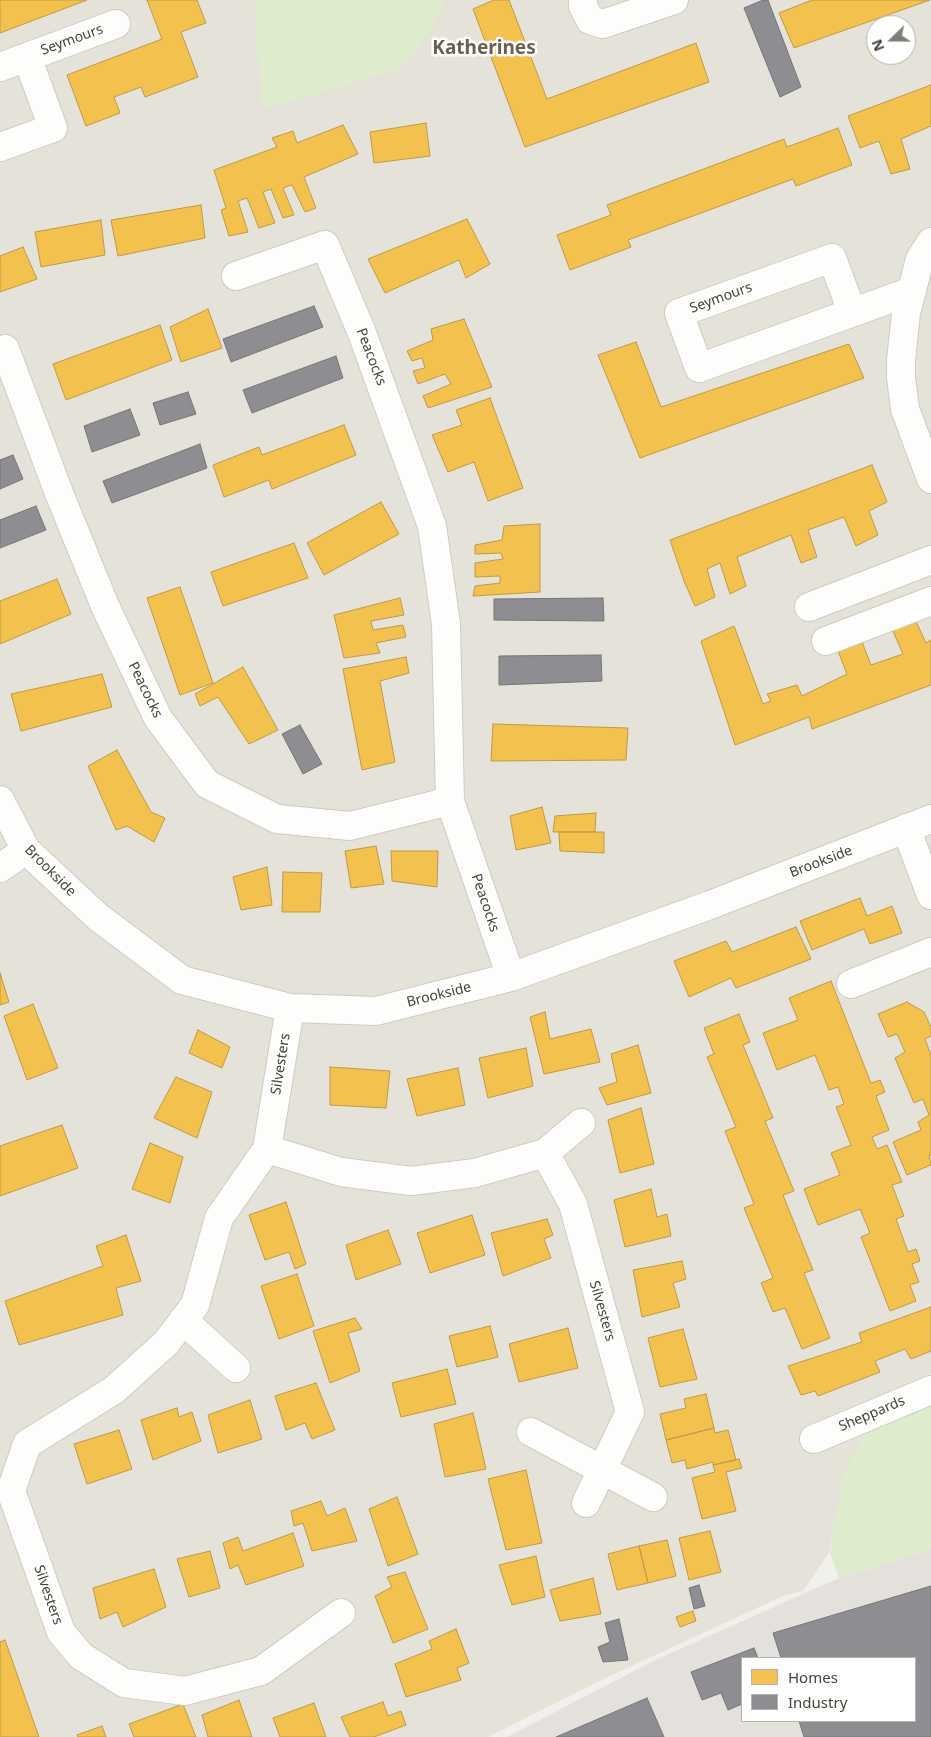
<!DOCTYPE html>
<html>
<head>
<meta charset="utf-8">
<style>
	body { margin:0 }
	#map { position:relative; width:931px; height:1737px; overflow:hidden; background:#f1f0ec; font-family:"Noto Sans",sans-serif }
	canvas { display:block }
	.legend { position:absolute; left:741px; top:1657px; width:175px; height:65px; box-sizing:border-box; background:#fff; border:1px solid #b5b3af; margin:0; padding:6px 9px; list-style:none; font-size:15px; color:#474137 }
	.legend li { display:flex; align-items:center; gap:10px; height:25px }
	.legend b { width:25px; border:1px solid #b5b3af }
	.north { position:absolute; left:866px; top:15px; width:50px; height:50px; box-sizing:border-box; background:#fff; border:1px solid #b5b3af; border-radius:50%; rotate:248deg; font-size:14px; font-weight:700; line-height:20px; text-align:center; color:#474137 }
	.north::after { content:''; display:block; margin:auto; width:18px; height:22px; background:#827e76; clip-path:polygon(50% 0,100% 100%,50% 72%,0 100%) }
</style>
</head>
<body>
<div id="map">
<canvas width="931" height="1737"></canvas>
<ul class="legend">
<li><b style="height:14px;background:#f2c14e"></b>Homes</li>
<li><b style="height:14px;background:#8d8d92"></b>Industry</li>
</ul>
<div class="north">N</div>
</div>
<script>
const c = document.querySelector('canvas').getContext('2d');
c.lineJoin = 'round';
function paint(path, color) {
  c.fillStyle = color;
  c.fill(path, 'evenodd');
}
function poly(rows) {
  const path = new Path2D();
  for (const r of rows) {
    path.moveTo(r[0], r[1]);
    for (let i = 2; i < r.length; i += 2) path.lineTo(r[i], r[i + 1]);
  }
  return path;
}
function stroke(path, color, width, dash) {
  c.strokeStyle = color;
  c.lineWidth = width;
  c.lineCap = dash ? 'butt' : 'round';
  c.setLineDash(dash || []);
  c.stroke(path);
}
function write(font, color, halo, rows, align = 'center') {
  c.font = font + ' "Noto Sans",sans-serif';
  c.lineWidth = 5;
  c.setLineDash([]);
  c.textBaseline = 'middle';
  c.strokeStyle = halo;
  c.fillStyle = color;
  for (const [text, x, y, turn = 0] of rows) {
    c.save();
    c.translate(x, y);
    c.rotate((+turn || 0) * Math.PI / 180);
    c.textAlign = isNaN(turn) ? turn : align;
    if (halo) c.strokeText(text, 0, 0);
    c.fillText(text, 0, 0);
    c.restore();
  }
}
const residential = poly([
	[0,0,931,0,931,1392,874,1412,844,1476,829,1553,803,1591,783,1596,597,1682,488,1737,0,1737],
	[876,25,906,25,906,55,876,55]
]);
const industrial = poly([
	[931,1549,931,1737,507,1737,655,1660,839,1578],
	[742,1658,915,1658,915,1721,742,1721]
]);
const green = poly([
	[254,0,445,0,431,31,419,47,397,70,269,108,262,108],
	[931,1393,931,1549,839,1578,830,1553,842,1477,875,1412]
]);
const homes = poly([
	[0,0,87,0,0,33,0,0],
	[147,0,197,0,206,23,181,32,198,77,145,97,141,87,114,97,120,113,86,126,67,75,162,39,147,0],
	[494,0,509,0,547,99,696,43,709,82,525,147,473,9,494,0],
	[812,0,930,0,794,48,779,13,812,0],
	[931,85,931,126,901,139,910,169,891,174,879,141,860,148,848,116,931,85],
	[426,123,430,156,374,163,370,132,426,123],
	[343,125,358,154,304,177,316,208,305,212,292,185,283,188,294,215,283,218,271,189,263,192,275,223,259,228,247,198,238,201,248,232,229,236,221,210,226,208,214,170,277,147,272,138,293,131,297,143,343,125],
	[838,128,852,165,796,186,793,179,628,240,631,247,570,270,557,235,611,215,607,205,784,139,787,147,838,128],
	[201,205,205,238,118,256,111,220,201,205],
	[467,219,490,264,466,278,459,260,385,293,368,259,467,219],
	[101,220,105,255,41,267,35,232,101,220],
	[23,247,37,279,0,292,0,256,23,247],
	[208,309,222,348,181,362,170,327,208,309],
	[464,319,492,387,428,408,423,396,451,384,445,374,418,384,413,371,425,368,422,358,412,361,407,351,433,340,431,329,464,319],
	[160,325,172,360,66,400,53,364,160,325],
	[636,342,661,407,849,344,864,378,640,458,598,355,636,342],
	[490,398,523,488,488,501,474,462,448,472,432,435,462,425,456,410,490,398],
	[344,425,356,455,272,489,269,480,224,497,213,465,259,447,262,455,344,425],
	[872,465,887,502,869,511,878,535,856,546,844,517,808,530,817,557,801,563,791,535,737,557,746,586,730,594,720,563,707,569,715,597,695,606,684,581,670,540,872,465],
	[381,502,399,534,324,575,307,543,381,502],
	[540,524,540,592,473,596,475,586,500,583,500,576,475,577,475,563,503,559,501,553,475,554,475,545,502,540,504,526,540,524],
	[294,543,308,578,223,606,211,572,294,543],
	[57,579,71,614,0,644,0,601,57,579],
	[180,587,213,683,180,695,147,598,180,587],
	[400,598,404,615,371,621,373,630,403,625,406,637,376,643,380,653,344,658,334,615,400,598],
	[915,619,926,643,931,640,931,685,812,729,809,717,735,745,701,641,734,626,763,704,771,701,767,694,797,685,802,696,847,674,838,651,862,642,871,665,903,654,892,629,915,619],
	[406,657,409,673,380,681,395,762,362,770,343,669,406,657],
	[243,667,278,730,249,744,218,697,200,706,195,694,243,667],
	[102,674,112,707,21,731,11,694,102,674],
	[493,724,628,728,626,760,491,761,493,724],
	[117,750,151,812,165,818,154,842,127,826,116,830,88,766,117,750],
	[542,807,551,843,516,850,510,816,542,807],
	[596,813,595,832,553,832,555,816,596,813],
	[559,832,604,832,604,853,560,851,559,832],
	[376,846,384,884,351,888,345,851,376,846],
	[391,851,438,851,437,887,392,881,391,851],
	[267,867,272,905,241,910,233,877,267,867],
	[283,872,322,873,320,912,282,912,283,872],
	[860,898,867,916,892,906,902,933,870,944,864,929,812,950,800,921,860,898],
	[796,927,811,959,736,988,731,978,689,997,674,961,726,941,732,952,796,927],
	[0,973,9,1002,0,1005,0,973],
	[831,981,871,1083,880,1080,885,1092,876,1096,889,1130,872,1137,877,1149,887,1145,902,1182,892,1185,904,1216,896,1219,908,1252,916,1249,920,1261,912,1264,919,1282,910,1285,916,1301,890,1311,861,1237,870,1233,860,1209,818,1225,804,1189,840,1175,831,1153,851,1145,836,1107,844,1104,838,1087,829,1090,815,1055,777,1070,763,1033,798,1020,789,998,831,981],
	[907,1002,924,1012,931,1027,931,1036,925,1039,931,1055,931,1155,929,1155,931,1165,907,1175,893,1142,921,1130,918,1122,929,1115,923,1099,914,1103,895,1058,905,1052,897,1034,888,1037,878,1014,907,1002],
	[33,1004,58,1068,27,1080,4,1016,33,1004],
	[545,1012,550,1039,591,1029,600,1062,544,1074,530,1017,545,1012],
	[739,1014,750,1042,743,1045,773,1118,765,1121,794,1191,783,1195,813,1270,804,1273,830,1338,802,1349,785,1308,773,1312,761,1283,773,1278,744,1208,754,1204,725,1131,736,1127,707,1057,714,1054,704,1028,739,1014],
	[198,1030,230,1047,222,1068,189,1053,198,1030],
	[638,1045,651,1093,607,1105,599,1088,617,1082,611,1054,638,1045],
	[526,1048,533,1086,488,1098,479,1058,526,1048],
	[330,1067,390,1071,386,1108,330,1105,330,1067],
	[458,1068,465,1105,417,1116,407,1079,458,1068],
	[176,1077,212,1092,197,1138,154,1118,176,1077],
	[641,1108,654,1164,620,1173,608,1120,641,1108],
	[62,1125,78,1168,0,1196,0,1146,62,1125],
	[150,1143,183,1157,170,1203,132,1189,150,1143],
	[651,1189,657,1217,667,1214,671,1236,625,1247,614,1200,651,1189],
	[286,1202,306,1264,295,1269,289,1252,265,1260,249,1215,286,1202],
	[472,1215,485,1255,430,1273,417,1233,472,1215],
	[547,1219,553,1235,544,1239,551,1258,503,1276,491,1233,547,1219],
	[388,1230,401,1264,356,1280,346,1245,388,1230],
	[126,1235,141,1281,116,1288,123,1315,19,1345,5,1301,103,1266,96,1246,126,1235],
	[682,1261,686,1279,673,1283,680,1307,642,1317,633,1270,682,1261],
	[297,1274,314,1326,279,1339,261,1286,297,1274],
	[931,1307,931,1351,911,1359,905,1349,875,1361,880,1372,818,1396,815,1391,801,1395,788,1366,862,1342,859,1333,931,1307],
	[355,1318,362,1329,348,1333,360,1371,330,1383,313,1331,355,1318],
	[490,1326,498,1357,457,1367,449,1336,490,1326],
	[568,1328,578,1368,519,1382,509,1344,568,1328],
	[683,1329,697,1379,660,1387,648,1338,683,1329],
	[447,1369,456,1404,401,1417,392,1383,447,1369],
	[316,1383,335,1430,312,1439,305,1423,286,1430,275,1396,316,1383],
	[706,1394,714,1428,666,1440,660,1414,686,1408,684,1399,706,1394],
	[250,1400,262,1439,218,1453,208,1415,250,1400],
	[177,1408,179,1417,192,1412,201,1441,153,1460,141,1420,177,1408],
	[473,1413,486,1469,445,1477,434,1424,473,1413],
	[714,1428,715,1433,728,1430,736,1460,713,1465,713,1462,687,1469,685,1460,672,1463,666,1440,714,1428],
	[119,1430,132,1469,87,1484,74,1444,119,1430],
	[739,1459,742,1468,726,1472,736,1511,702,1519,692,1478,715,1472,713,1465,739,1459],
	[526,1470,542,1543,506,1550,488,1479,526,1470],
	[397,1497,418,1554,388,1566,369,1509,397,1497],
	[321,1501,327,1516,345,1508,357,1541,312,1551,303,1523,294,1526,291,1511,321,1501],
	[710,1531,721,1572,689,1580,679,1538,710,1531],
	[293,1533,304,1566,246,1585,238,1565,230,1569,223,1543,238,1537,243,1551,293,1533],
	[667,1540,676,1576,648,1583,639,1546,667,1540],
	[639,1546,648,1583,617,1590,608,1554,639,1546],
	[210,1551,220,1588,189,1597,177,1559,210,1551],
	[536,1556,545,1597,512,1605,499,1565,536,1556],
	[154,1569,166,1607,123,1627,117,1612,100,1619,93,1588,154,1569],
	[405,1572,428,1629,393,1643,375,1596,392,1587,387,1577,405,1572],
	[593,1578,601,1614,560,1621,550,1590,593,1578],
	[693,1611,696,1621,680,1627,676,1617,693,1611],
	[456,1629,469,1663,457,1668,461,1680,406,1697,395,1664,432,1649,429,1641,456,1629],
	[5,1640,39,1737,0,1737,0,1642,5,1640],
	[239,1700,252,1737,208,1737,202,1715,239,1700],
	[383,1702,388,1716,401,1711,406,1725,374,1737,350,1737,341,1717,383,1702],
	[314,1703,326,1737,280,1737,273,1718,314,1703],
	[183,1704,196,1737,134,1737,129,1724,183,1704],
	[102,1726,106,1737,78,1737,77,1735,102,1726]
]);
const industry = poly([
	[763,0,768,0,801,87,780,97,744,8,763,0],
	[314,306,323,327,231,362,223,339,314,306],
	[336,356,343,378,252,413,243,390,336,356],
	[188,392,196,414,160,425,153,403,188,392],
	[130,409,140,435,92,452,84,426,130,409],
	[200,444,207,468,112,503,103,481,200,444],
	[13,455,23,479,0,489,0,460,13,455],
	[36,506,46,530,0,548,0,520,36,506],
	[603,598,604,621,494,620,494,599,603,598],
	[601,655,602,681,499,685,499,656,601,655],
	[300,725,322,764,303,774,282,734,300,725],
	[699,1585,705,1606,694,1609,689,1588,699,1585],
	[931,1586,931,1737,804,1737,799,1721,915,1721,915,1658,781,1658,773,1633,931,1586],
	[619,1619,628,1660,603,1662,598,1647,610,1642,605,1623,619,1619],
	[754,1648,758,1658,742,1658,742,1704,728,1710,721,1693,702,1700,691,1672,754,1648],
	[647,1698,664,1737,556,1737,647,1698]
]);
const minor = poly([
	[583,0,583,6,590,20,603,24,674,0],
	[0,67,116,24],
	[0,147,53,128,27,57],
	[931,242,920,259,906,313,901,361,901,377,905,409,931,479],
	[236,276,325,245,362,333,432,526,446,624,450,801,511,977],
	[852,312,832,258,679,313,699,368,912,291],
	[5,349,59,493,105,606,158,718,207,784,277,819,350,826,450,801],
	[809,607,931,560],
	[826,641,931,601],
	[0,800,26,850,98,917,182,980,290,1008,376,1011,511,977,710,905,931,819],
	[906,828,931,895],
	[0,868,26,850],
	[851,984,931,952],
	[290,1008,267,1149,219,1218,195,1305,166,1343,114,1390,27,1444,11,1491,61,1632,81,1656,124,1683,185,1691,261,1671,341,1613],
	[267,1149,341,1172,411,1181,475,1173,545,1153,581,1123],
	[545,1153,573,1204,630,1412,586,1503],
	[183,1320,236,1368],
	[531,1432,653,1497],
	[814,1439,931,1390]
]);
const streetNames = [
	["Seymours",72,40,-20],
	["Seymours",721,298,-20],
	["Peacocks",371,357,69],
	["Peacocks",145,690,64],
	["Brookside",821,862,-21],
	["Brookside",50,871,45],
	["Peacocks",485,903,71],
	["Brookside",439,995,-14],
	["Silvesters",281,1064,-81],
	["Silvesters",602,1311,74],
	["Sheppards",872,1414,-23],
	["Silvesters",48,1595,71]
];
const districtNames = [
	["Katherines",484,49]
];
paint(residential, '#e5e2d9');
paint(industrial, '#e4e1dd');
paint(green, '#deebcd');
paint(homes, '#f2c14e');
stroke(homes, '#bf9b47', 1);
paint(industry, '#8d8d92');
stroke(industry, '#787677', 1);
stroke(minor, '#cdccc7', 30);
stroke(minor, '#fdfdfc', 28);
write('14px', '#474137', '#fff', streetNames);
write('bold 19px', '#6a604f', '#fff', districtNames);
</script>
</body>
</html>
